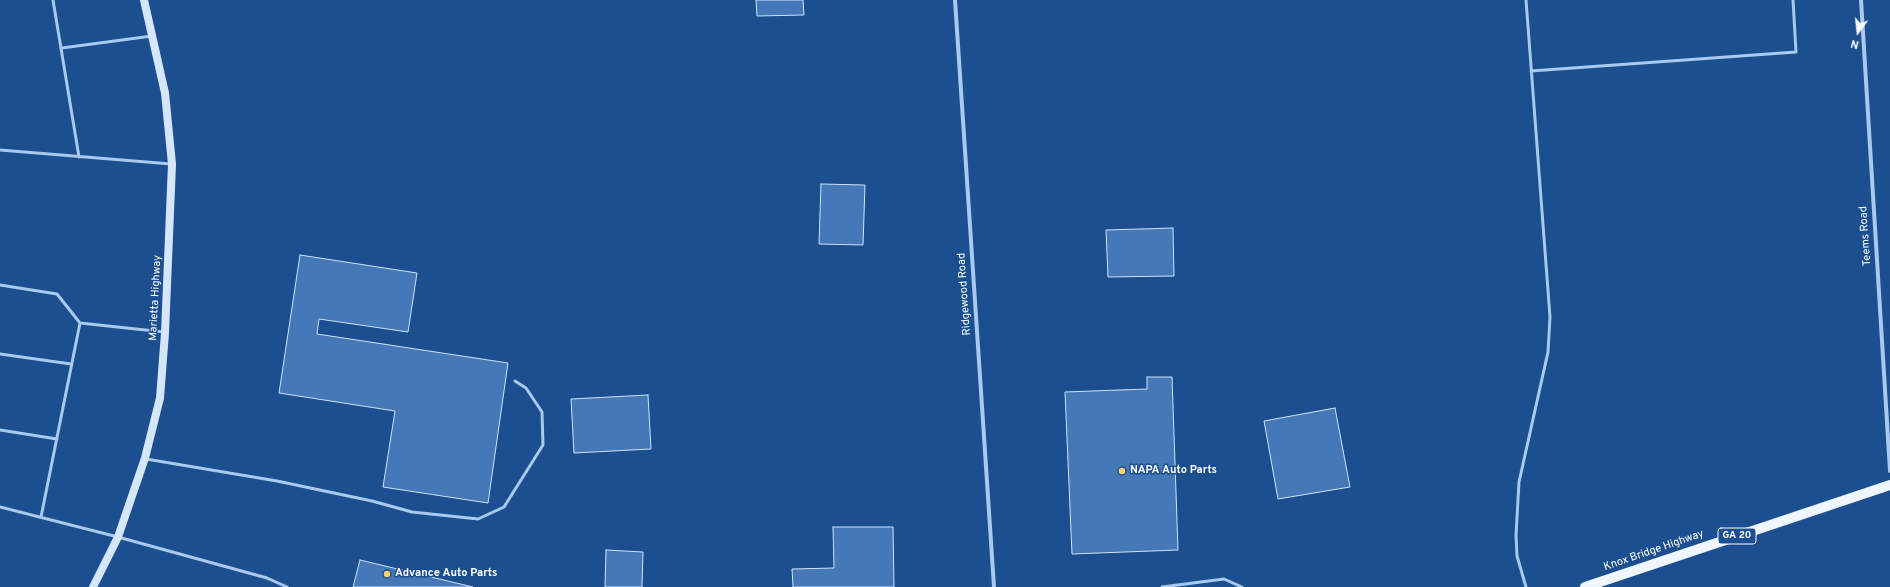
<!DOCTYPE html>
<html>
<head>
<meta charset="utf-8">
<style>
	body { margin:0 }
	#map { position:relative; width:1890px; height:587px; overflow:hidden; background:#1b4f8f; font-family:Overpass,sans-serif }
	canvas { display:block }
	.north { position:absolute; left:1838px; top:12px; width:40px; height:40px; -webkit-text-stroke:3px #1b4f8f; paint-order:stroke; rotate:195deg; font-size:11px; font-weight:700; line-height:16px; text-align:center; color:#fff }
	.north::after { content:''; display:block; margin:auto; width:14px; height:18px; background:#fff; clip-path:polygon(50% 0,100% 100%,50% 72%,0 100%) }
</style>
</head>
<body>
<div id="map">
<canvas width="1890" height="587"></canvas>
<div class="north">N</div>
</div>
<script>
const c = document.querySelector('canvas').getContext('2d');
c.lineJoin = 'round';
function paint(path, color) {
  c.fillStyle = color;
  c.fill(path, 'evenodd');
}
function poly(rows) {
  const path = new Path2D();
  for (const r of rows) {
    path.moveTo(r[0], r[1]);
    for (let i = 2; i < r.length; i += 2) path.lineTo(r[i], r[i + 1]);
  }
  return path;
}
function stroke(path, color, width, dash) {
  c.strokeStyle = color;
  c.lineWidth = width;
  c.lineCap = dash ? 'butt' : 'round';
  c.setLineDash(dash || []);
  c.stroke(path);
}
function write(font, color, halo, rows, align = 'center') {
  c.font = font + ' Overpass,sans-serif';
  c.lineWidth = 3;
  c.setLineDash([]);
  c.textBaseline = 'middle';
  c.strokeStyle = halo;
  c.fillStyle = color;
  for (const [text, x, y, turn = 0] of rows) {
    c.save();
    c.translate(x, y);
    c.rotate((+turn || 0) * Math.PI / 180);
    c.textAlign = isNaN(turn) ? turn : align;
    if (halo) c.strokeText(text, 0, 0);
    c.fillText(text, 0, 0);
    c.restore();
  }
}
const building = poly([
	[756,0,803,0,804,15,757,16,756,0],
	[821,184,865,185,863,245,819,244,821,184],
	[1173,228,1174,276,1108,277,1106,230,1173,228],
	[300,255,417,273,408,332,319,319,317,334,508,363,488,503,383,487,395,411,279,393,300,255],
	[1147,377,1172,377,1178,550,1072,554,1065,392,1147,389,1147,377],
	[648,395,651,449,574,453,571,399,648,395],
	[1335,408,1350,487,1278,499,1264,421,1335,408],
	[833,527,893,527,894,587,793,587,792,569,834,568,833,527],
	[606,550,643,552,642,587,605,587,606,550],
	[360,560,473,587,353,587,360,560]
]);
const service = poly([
	[53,0,79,157],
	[62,48,152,36],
	[1531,71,1796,52,1793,0],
	[0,150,171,164],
	[0,285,57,294,80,323],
	[0,354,71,364],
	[0,430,57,439],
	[146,459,277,481,372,501,412,512,478,519,504,507,543,445,542,412,526,388,515,381],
	[0,507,118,537,267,578,287,587],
	[41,517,80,323,164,332],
	[1162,587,1224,579,1242,587],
	[1526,587,1517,556,1516,535,1519,482,1548,352,1550,317,1526,0]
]);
const minor = poly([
	[955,0,994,587],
	[1861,0,1890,471]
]);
const secondary = poly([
	[93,587,118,537,145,458,160,398,165,333,172,164,165,93,144,0]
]);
const primary = poly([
	[1585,587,1890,485]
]);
const markers = [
	[1122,471,4,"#ffd166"],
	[387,574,4,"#ffd166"]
];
const shields = [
	[1737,536,38]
];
const shieldNames = [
	["GA 20",1737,536]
];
const streetNames = [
	["Teems Road",1866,236,-94],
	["Ridgewood Road",965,294,-94],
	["Marietta Highway",156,298,-87],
	["Knox Bridge Highway",1654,551,-19]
];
const poiNames = [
	["NAPA Auto Parts",1130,471],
	["Advance Auto Parts",395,574]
];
paint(building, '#4478b7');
stroke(building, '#cfe3fa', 1);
stroke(service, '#a9c9ee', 3);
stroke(minor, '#a9c9ee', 4);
stroke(secondary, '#d6e6fa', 8);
stroke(primary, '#f0f6ff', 10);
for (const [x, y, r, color] of markers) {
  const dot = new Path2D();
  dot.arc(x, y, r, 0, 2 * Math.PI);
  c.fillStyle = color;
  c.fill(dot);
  stroke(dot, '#1b4f8f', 1.5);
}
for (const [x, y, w] of shields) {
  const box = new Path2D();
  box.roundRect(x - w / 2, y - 8, w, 16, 3);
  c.fillStyle = '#1b4f8f';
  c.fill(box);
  stroke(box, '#fff', 1);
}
write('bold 10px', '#fff', null, shieldNames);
write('11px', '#fff', '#1b4f8f', streetNames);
write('bold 11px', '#fff', '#1b4f8f', poiNames, 'left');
</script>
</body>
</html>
